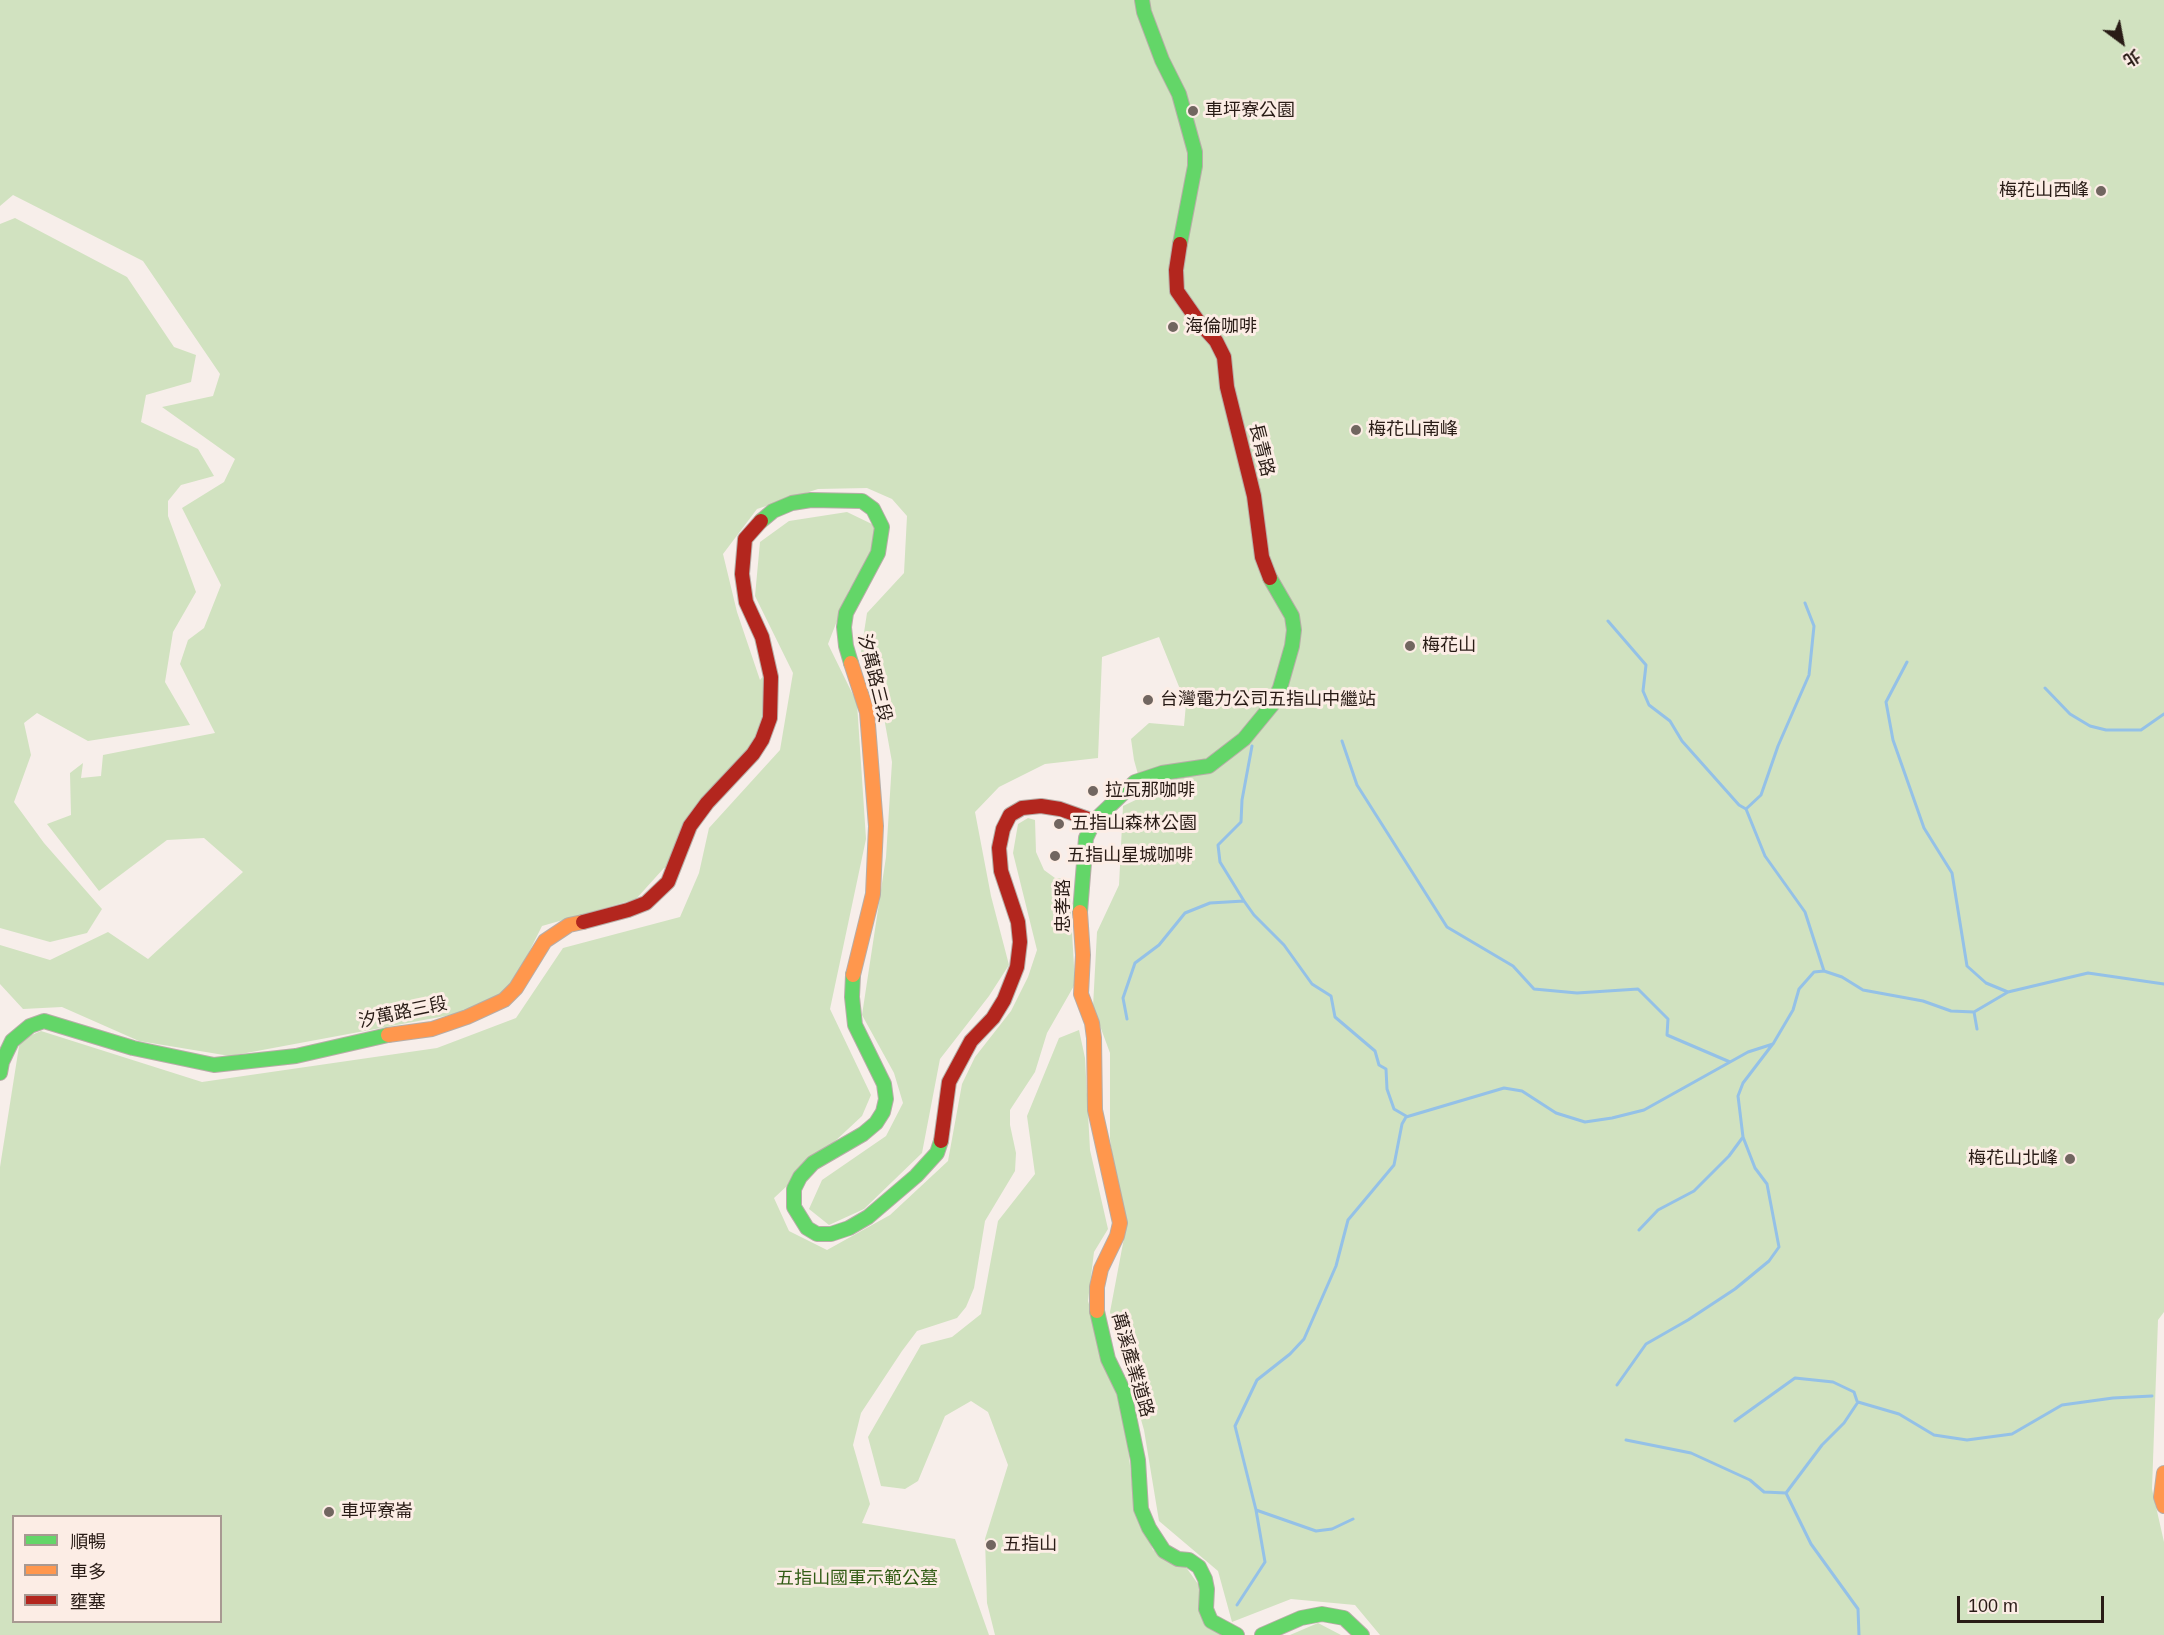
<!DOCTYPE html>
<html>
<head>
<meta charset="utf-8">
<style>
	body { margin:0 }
	#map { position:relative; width:2164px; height:1635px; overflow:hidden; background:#f7eeea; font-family:Arial,"Noto Sans TC",sans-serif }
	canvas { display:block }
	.legend { position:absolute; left:12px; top:1515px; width:210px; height:108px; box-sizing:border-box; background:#fcede5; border:2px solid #a89992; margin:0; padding:8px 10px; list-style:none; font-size:18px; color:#291c16 }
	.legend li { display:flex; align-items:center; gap:12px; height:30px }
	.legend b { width:30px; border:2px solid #a89992 }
	.north { position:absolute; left:2092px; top:12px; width:60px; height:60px; -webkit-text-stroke:4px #fcede5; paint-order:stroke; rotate:148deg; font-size:16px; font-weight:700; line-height:24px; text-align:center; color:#291c16 }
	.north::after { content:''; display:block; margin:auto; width:21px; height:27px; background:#291c16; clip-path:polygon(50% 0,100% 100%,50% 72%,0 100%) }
	.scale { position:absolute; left:1957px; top:1596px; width:147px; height:27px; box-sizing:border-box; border:3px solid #291c16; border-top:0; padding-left:8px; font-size:18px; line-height:21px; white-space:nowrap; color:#291c16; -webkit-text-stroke:4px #fcede5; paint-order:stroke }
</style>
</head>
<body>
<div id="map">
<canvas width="2164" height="1635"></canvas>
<ul class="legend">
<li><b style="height:8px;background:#63d668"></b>順暢</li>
<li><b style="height:8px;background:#ff974d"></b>車多</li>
<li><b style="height:8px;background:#b3261e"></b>壅塞</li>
</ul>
<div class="north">北</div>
<div class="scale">100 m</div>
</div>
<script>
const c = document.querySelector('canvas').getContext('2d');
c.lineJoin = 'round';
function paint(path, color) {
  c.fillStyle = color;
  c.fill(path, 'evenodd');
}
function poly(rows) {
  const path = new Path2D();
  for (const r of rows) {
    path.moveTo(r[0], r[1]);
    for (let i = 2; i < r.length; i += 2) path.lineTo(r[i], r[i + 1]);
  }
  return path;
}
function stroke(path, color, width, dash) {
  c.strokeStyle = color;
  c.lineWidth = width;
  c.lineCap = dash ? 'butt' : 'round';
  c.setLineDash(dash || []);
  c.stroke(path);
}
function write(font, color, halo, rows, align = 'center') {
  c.font = font + ' Arial,"Noto Sans TC",sans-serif';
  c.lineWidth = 6;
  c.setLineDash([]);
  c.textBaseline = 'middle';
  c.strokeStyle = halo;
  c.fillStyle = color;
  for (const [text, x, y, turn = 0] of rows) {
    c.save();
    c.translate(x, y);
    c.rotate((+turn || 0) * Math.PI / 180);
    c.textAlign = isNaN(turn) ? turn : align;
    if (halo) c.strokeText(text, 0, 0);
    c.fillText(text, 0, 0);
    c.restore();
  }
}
const green = poly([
	[0,0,2164,0,2164,1312,2158,1320,2152,1489,2164,1542,2164,1635,1380,1635,1355,1605,1291,1599,1232,1622,1218,1571,1159,1521,1144,1430,1110,1312,1124,1238,1110,1139,1110,1053,1093,1007,1097,932,1119,885,1123,806,1144,796,1134,760,1131,739,1149,723,1184,726,1186,704,1159,637,1102,657,1098,758,1045,764,999,787,975,812,991,896,1009,965,989,996,940,1059,922,1153,864,1209,829,1225,809,1209,822,1180,886,1136,903,1103,894,1073,862,1015,886,857,892,762,881,701,861,652,867,613,904,573,907,516,892,499,867,488,818,489,757,509,723,554,737,612,760,680,766,673,767,712,757,744,707,803,673,867,664,868,636,899,542,926,510,990,456,1014,230,1056,139,1041,62,1007,23,1009,0,984,0,945,50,960,108,932,148,959,243,872,204,838,167,840,99,891,47,824,71,815,70,773,83,763,81,778,101,776,103,755,215,733,180,664,188,640,204,628,221,585,182,508,224,482,235,459,162,407,213,396,220,374,143,261,13,195,0,206],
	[15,218,127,277,174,347,196,355,191,382,146,395,141,422,198,449,214,476,181,485,168,501,168,516,196,592,173,632,165,682,190,725,88,741,37,713,24,723,31,755,14,802,44,843,102,909,87,933,50,942,0,928,0,224],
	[847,512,876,526,879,547,849,590,828,644,857,703,866,839,830,1009,871,1095,862,1116,774,1198,789,1231,827,1250,890,1215,948,1161,962,1084,975,1057,1011,1011,1028,977,1037,950,1013,853,1018,824,1028,818,1035,820,1036,852,1044,870,1055,878,1069,879,1075,984,1047,1033,1035,1072,1010,1110,1010,1125,1016,1153,1015,1171,985,1221,974,1288,966,1307,957,1318,917,1331,902,1351,861,1413,853,1445,870,1504,862,1523,955,1539,989,1635,0,1635,0,1167,20,1040,41,1031,202,1082,437,1048,516,1018,563,948,680,917,699,873,709,828,780,750,793,673,755,596,760,542,789,521],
	[14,1516,220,1516,220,1622,14,1622],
	[1079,1030,1085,1058,1090,1150,1108,1229,1094,1252,1088,1301,1125,1419,1134,1503,1153,1550,1183,1563,1198,1584,1224,1635,995,1635,987,1603,985,1539,1008,1465,988,1412,971,1401,945,1416,918,1481,905,1489,881,1486,868,1437,921,1345,952,1337,981,1314,998,1221,1035,1174,1027,1116,1059,1038],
	[1318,1623,1341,1635,1290,1635]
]);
const stream = poly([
	[1608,621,1646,665,1643,691,1649,705,1670,721,1682,741,1739,805,1746,809,1765,856,1805,912,1824,971],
	[1907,662,1886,702,1893,740,1924,828,1952,873,1967,966,1986,983,2008,992],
	[2045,688,2070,714,2090,726,2106,730,2141,730,2164,714],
	[1342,741,1357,785,1447,927,1513,966,1534,989,1577,993,1638,989,1668,1019,1667,1035,1730,1062],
	[1746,809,1761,795,1778,746,1809,675,1814,626,1805,603],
	[1244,901,1220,862,1218,845,1241,822,1242,800,1252,746],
	[1974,1012,1977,1029],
	[1127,1019,1123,998,1135,963,1159,945,1185,913,1210,903,1244,901,1254,915,1284,945,1312,984,1331,996,1335,1017,1375,1051,1379,1065,1386,1069,1387,1089,1394,1109,1406,1116],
	[1639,1230,1658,1210,1694,1191,1729,1156,1743,1137],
	[1617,1385,1646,1344,1688,1320,1735,1289,1769,1261,1779,1247,1767,1184,1755,1168,1743,1137,1738,1096,1743,1083,1772,1045],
	[1735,1421,1795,1378,1833,1382,1854,1392,1857,1401],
	[1626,1440,1691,1453,1750,1480,1764,1492,1786,1493],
	[1353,1519,1332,1529,1316,1531,1256,1510,1235,1426,1257,1380,1290,1354,1304,1339,1336,1266,1348,1220,1394,1165,1402,1124,1406,1117,1504,1088,1522,1091,1556,1113,1585,1122,1612,1118,1644,1110,1748,1052,1773,1044,1793,1010,1799,989,1814,972,1824,971,1842,977,1863,990,1923,1001,1951,1011,1974,1012,2008,992,2088,973,2164,984],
	[1237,1605,1265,1562,1256,1510],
	[1859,1635,1858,1609,1811,1544,1786,1493,1822,1445,1844,1423,1858,1402,1899,1414,1934,1435,1967,1440,2012,1434,2062,1405,2113,1398,2152,1396]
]);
const fast = poly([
	[1142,0,1144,12,1162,60,1179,94,1195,152,1195,166,1180,244],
	[761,521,773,511,792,503,811,500,862,501,873,509,882,527,878,553,846,613,844,627,846,646,851,663],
	[1080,912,1086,838,1094,821,1135,782,1162,773,1209,766,1244,739,1272,705,1280,688,1292,646,1294,630,1292,616,1270,578],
	[853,975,852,997,855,1025,884,1084,886,1099,883,1112,876,1123,863,1134,813,1163,800,1177,794,1189,794,1207,807,1228,817,1234,831,1234,849,1228,868,1217,916,1176,937,1153,941,1141],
	[0,1073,2,1062,12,1041,30,1026,44,1021,133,1048,214,1065,296,1056,388,1035],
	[1097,1311,1108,1359,1124,1392,1138,1460,1141,1509,1149,1528,1164,1551,1178,1559,1189,1560,1199,1567,1205,1579,1207,1589,1206,1609,1211,1621,1237,1635],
	[1262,1635,1301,1618,1322,1614,1344,1618,1362,1635]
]);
const slow = poly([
	[851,663,867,712,876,826,873,894,853,975],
	[1080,912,1083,955,1081,994,1092,1023,1094,1038,1095,1110,1120,1223,1117,1236,1101,1269,1097,1287,1097,1311],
	[388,1035,432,1029,467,1017,504,1000,516,988,545,941,569,925,583,922],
	[2164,1473,2161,1497,2164,1506]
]);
const jam = poly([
	[1180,244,1176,270,1177,291,1198,321,1216,341,1224,357,1227,387,1254,496,1262,557,1270,578],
	[583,922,628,910,646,903,668,882,690,826,707,803,753,754,762,740,770,718,771,677,762,637,746,602,742,574,745,539,761,521],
	[941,1141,949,1082,971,1041,993,1018,1004,1000,1017,967,1020,942,1018,922,1001,871,999,848,1003,829,1010,815,1022,808,1041,806,1060,809,1094,821]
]);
const markers = [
	[1193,111,6,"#716660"],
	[2101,191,6,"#716660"],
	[1173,327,6,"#716660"],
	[1356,430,6,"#716660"],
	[1410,646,6,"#716660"],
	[1148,700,6,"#716660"],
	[1093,791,6,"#716660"],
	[1059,824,6,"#716660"],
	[1055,856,6,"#716660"],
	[2070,1159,6,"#716660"],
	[329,1512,6,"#716660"],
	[991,1545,6,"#716660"]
];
const poiNames = [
	["車坪寮公園",1205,111],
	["梅花山西峰",2089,191,"right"],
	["海倫咖啡",1185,327],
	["梅花山南峰",1368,430],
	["梅花山",1422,646],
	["台灣電力公司五指山中繼站",1160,700],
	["拉瓦那咖啡",1105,791],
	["五指山森林公園",1071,824],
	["五指山星城咖啡",1067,856],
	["梅花山北峰",2058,1159,"right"],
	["車坪寮崙",341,1512],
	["五指山",1003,1545]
];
const streetNames = [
	["長青路",1261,450,76],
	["汐萬路三段",874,678,76],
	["忠孝路",1064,906,-90],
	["汐萬路三段",403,1013,-12],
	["萬溪產業道路",1132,1365,74]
];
const parkNames = [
	["五指山國軍示範公墓",857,1579]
];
paint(green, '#d1e2c0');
stroke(stream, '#94c1e7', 3);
stroke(fast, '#b7ada7', 16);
stroke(slow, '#b7ada7', 16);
stroke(jam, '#b7ada7', 16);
stroke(fast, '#63d668', 14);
stroke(slow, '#ff974d', 14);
stroke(jam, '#b3261e', 14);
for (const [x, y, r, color] of markers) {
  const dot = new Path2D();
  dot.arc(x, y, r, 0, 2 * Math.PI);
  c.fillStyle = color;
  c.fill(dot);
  stroke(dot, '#fcede5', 2);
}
write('18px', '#291c16', '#fcede5', poiNames, 'left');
write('18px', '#291c16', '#fcede5', streetNames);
write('18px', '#325c15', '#fcede5', parkNames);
</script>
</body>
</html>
